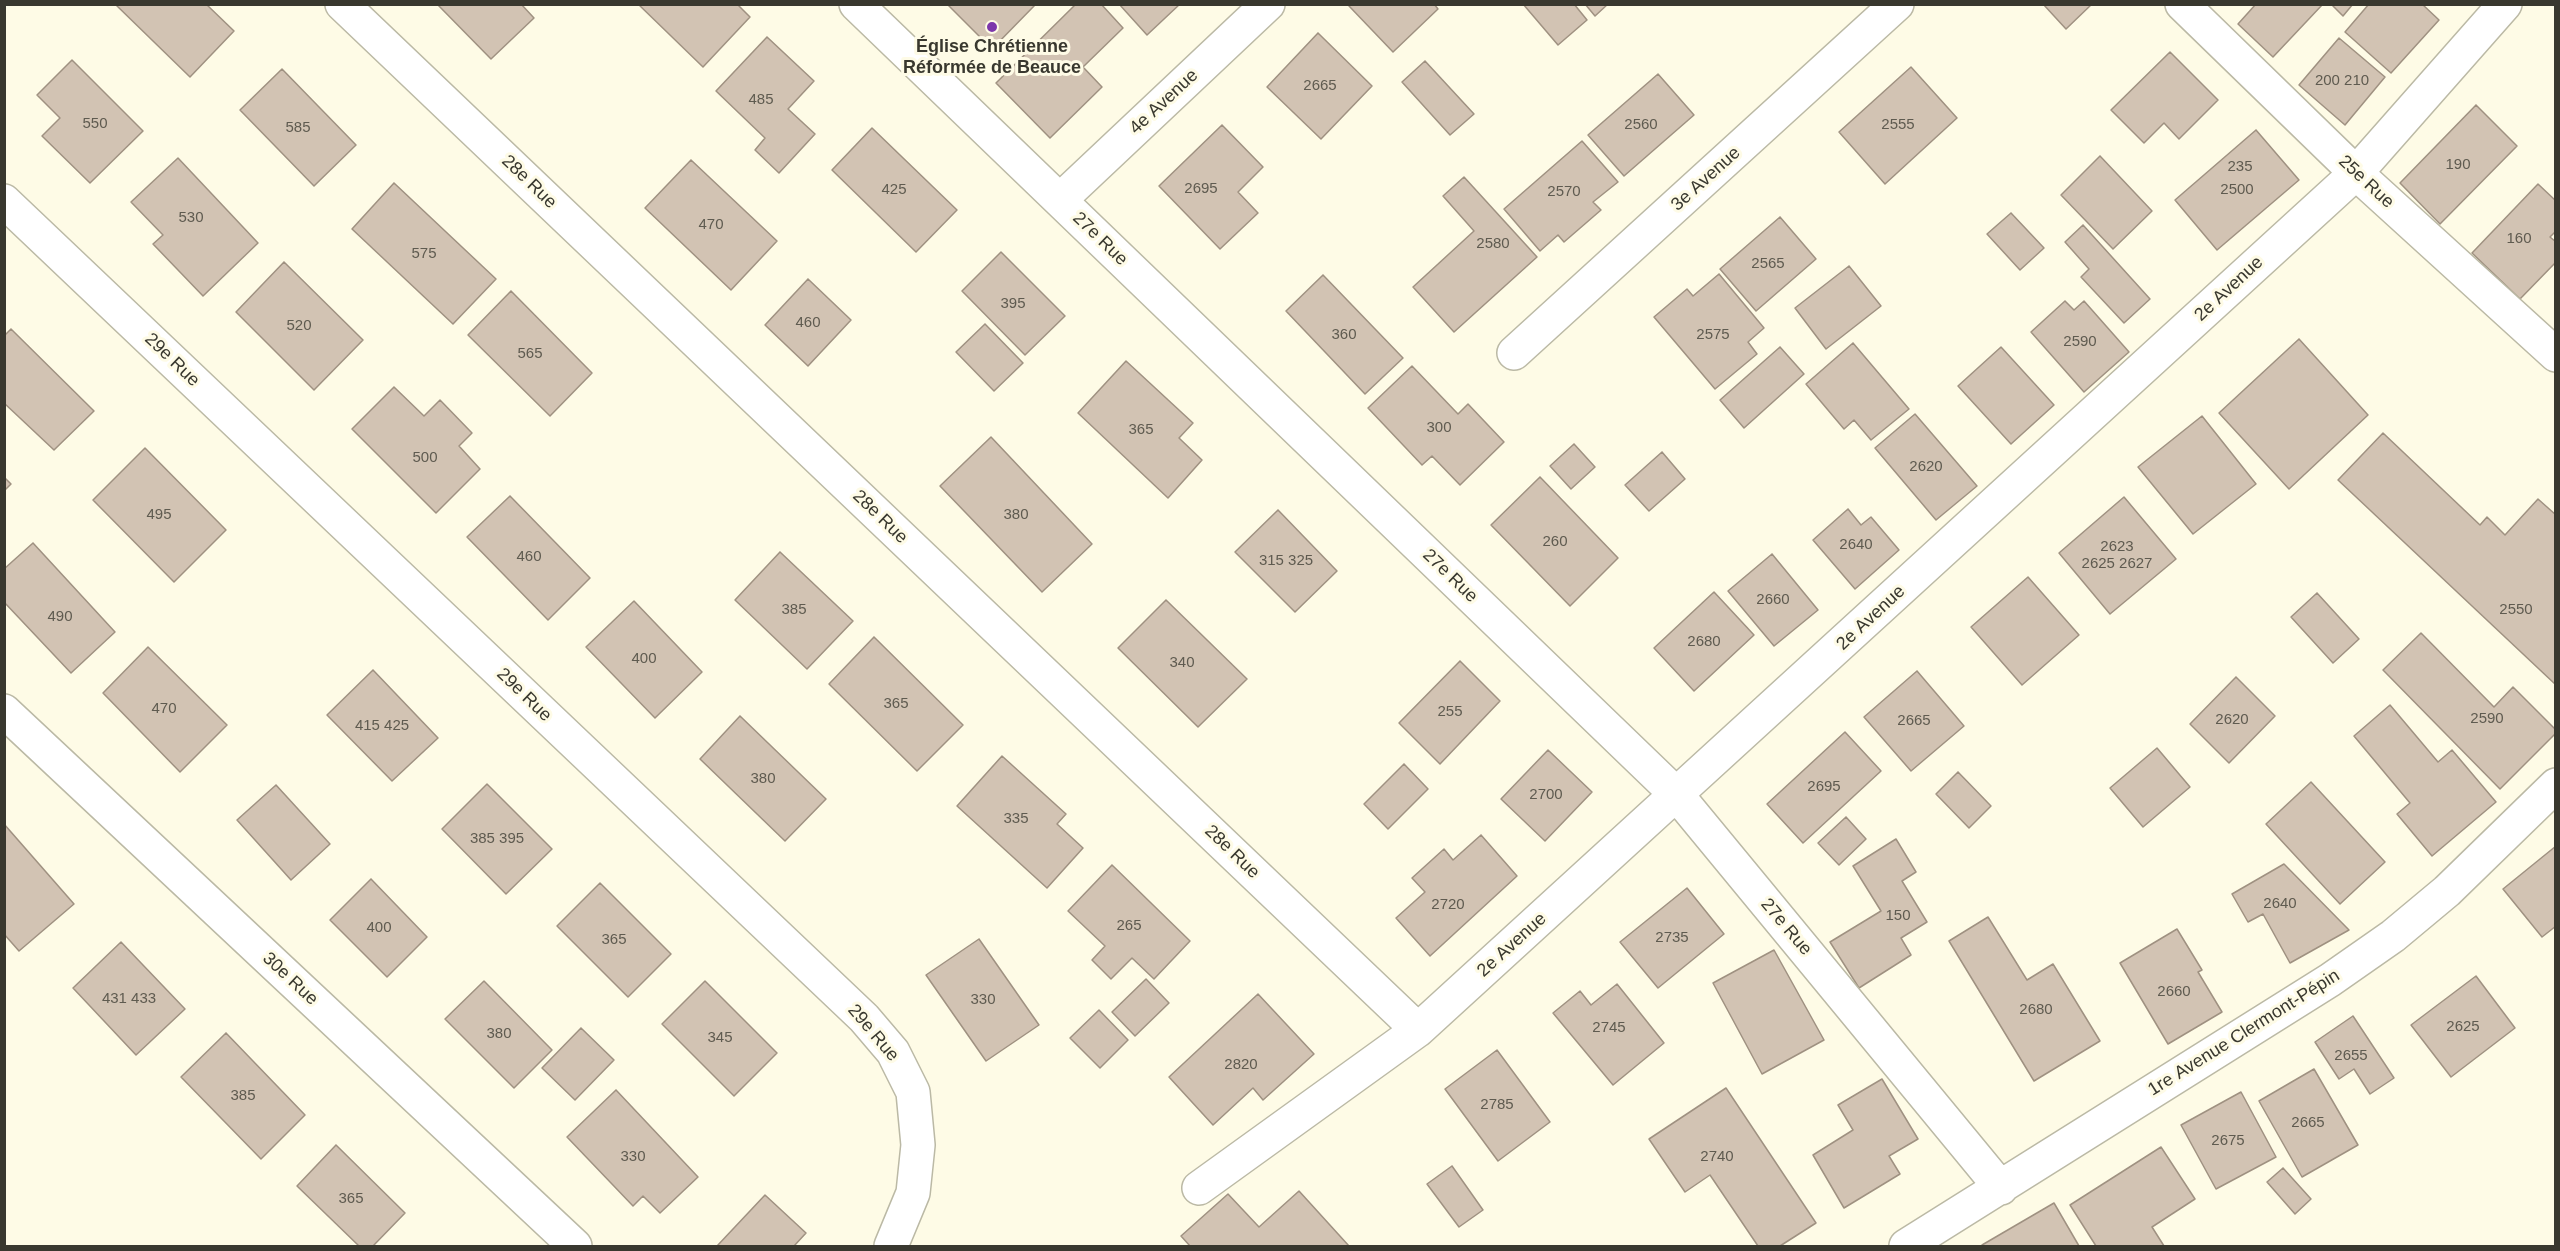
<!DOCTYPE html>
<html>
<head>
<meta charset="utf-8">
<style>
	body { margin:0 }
	#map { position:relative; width:2560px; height:1251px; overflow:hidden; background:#fefbe6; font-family:Arial,sans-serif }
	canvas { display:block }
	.frame { position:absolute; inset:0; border:6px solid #39382f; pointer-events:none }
</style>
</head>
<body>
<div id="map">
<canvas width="2560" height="1251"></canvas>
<div class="frame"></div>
</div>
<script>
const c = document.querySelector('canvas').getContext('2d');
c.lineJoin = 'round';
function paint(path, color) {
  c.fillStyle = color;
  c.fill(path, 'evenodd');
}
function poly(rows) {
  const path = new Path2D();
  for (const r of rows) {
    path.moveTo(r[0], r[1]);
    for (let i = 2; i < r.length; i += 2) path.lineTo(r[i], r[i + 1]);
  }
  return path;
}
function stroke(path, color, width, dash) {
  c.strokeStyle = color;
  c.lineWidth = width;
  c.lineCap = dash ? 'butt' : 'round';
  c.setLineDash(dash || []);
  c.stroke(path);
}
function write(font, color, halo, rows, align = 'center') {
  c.font = font + ' Arial,sans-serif';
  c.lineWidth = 6;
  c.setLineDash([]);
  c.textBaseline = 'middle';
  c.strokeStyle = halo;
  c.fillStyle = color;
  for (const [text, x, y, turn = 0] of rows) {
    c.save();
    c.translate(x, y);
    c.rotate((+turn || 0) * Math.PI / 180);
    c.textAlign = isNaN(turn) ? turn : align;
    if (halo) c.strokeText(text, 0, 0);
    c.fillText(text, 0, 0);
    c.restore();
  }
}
const building = poly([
	[206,4,234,31,190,77,116,5,206,4],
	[437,4,521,4,534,18,491,59,437,4],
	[638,4,737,4,750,17,703,67,638,4],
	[947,4,1036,4,992,49,947,4],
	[1076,4,1101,4,1123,28,1083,67,1102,87,1050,138,996,83,1076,4],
	[1119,4,1180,4,1147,35,1119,4],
	[1350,4,1434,4,1438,9,1393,52,1349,6,1350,4],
	[1523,4,1574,4,1587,20,1558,45,1523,4],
	[1585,4,1608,4,1595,16,1585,4],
	[2043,4,2092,4,2066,29,2043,4],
	[2256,4,2323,4,2273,57,2238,24,2256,4],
	[2331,4,2353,4,2343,16,2331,4],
	[2369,4,2422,4,2439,20,2391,73,2345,32,2369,4],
	[1318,33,1372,86,1321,139,1267,87,1318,33],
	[767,37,814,81,788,109,815,134,779,173,755,150,765,138,716,91,767,37],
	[2339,38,2385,77,2345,125,2299,85,2339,38],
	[2170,52,2218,100,2179,139,2164,123,2144,143,2111,110,2170,52],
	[72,60,143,131,90,183,42,136,60,118,37,95,72,60],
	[1425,61,1474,114,1450,135,1402,82,1425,61],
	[1911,67,1957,118,1885,184,1839,132,1911,67],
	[282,69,356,145,314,186,240,110,282,69],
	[1658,74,1694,115,1624,176,1588,135,1658,74],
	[2476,105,2517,146,2440,224,2400,183,2476,105],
	[1222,125,1263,167,1238,192,1258,213,1220,249,1159,186,1222,125],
	[872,128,957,210,916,252,832,170,872,128],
	[2256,130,2299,180,2217,250,2175,200,2256,130],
	[1582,141,1618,182,1593,202,1601,210,1564,242,1558,235,1540,251,1504,209,1582,141],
	[2100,156,2152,211,2113,249,2061,195,2100,156],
	[178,158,258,243,203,296,153,244,163,235,131,202,178,158],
	[691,160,777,241,731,290,645,208,691,160],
	[1464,177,1537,257,1454,332,1413,287,1474,231,1443,196,1464,177],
	[394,183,496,279,453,324,352,229,394,183],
	[2538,184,2556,201,2556,231,2550,237,2556,242,2556,262,2520,299,2472,253,2538,184],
	[2011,213,2044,248,2020,270,1987,234,2011,213],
	[1780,217,1816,259,1756,311,1720,269,1780,217],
	[2083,225,2150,299,2124,323,2081,277,2089,269,2065,242,2083,225],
	[1001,252,1065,316,1025,355,962,291,1001,252],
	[284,262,363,340,314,390,236,312,284,262],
	[1849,266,1881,306,1826,349,1795,308,1849,266],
	[1719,274,1764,328,1748,342,1757,354,1715,389,1654,317,1687,289,1693,296,1719,274],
	[1323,275,1403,358,1365,394,1286,311,1323,275],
	[808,279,851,320,808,366,765,325,808,279],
	[511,291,592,373,550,416,468,335,511,291],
	[2065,301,2074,310,2084,301,2129,352,2084,392,2031,332,2065,301],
	[985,324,1023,363,994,391,956,352,985,324],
	[11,329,94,411,54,450,4,403,4,336,11,329],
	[2299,339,2368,415,2289,489,2219,413,2299,339],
	[1853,343,1909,409,1871,440,1854,420,1844,429,1806,384,1853,343],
	[1780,347,1804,374,1744,428,1720,400,1780,347],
	[2001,347,2054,405,2011,444,1958,386,2001,347],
	[1126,361,1193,423,1179,438,1202,460,1168,498,1078,413,1126,361],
	[1412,366,1458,414,1468,404,1504,442,1460,485,1432,456,1422,465,1368,408,1412,366],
	[394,387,424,416,440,400,472,433,459,446,480,469,436,513,352,429,394,387],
	[1915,414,1977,486,1936,520,1875,448,1915,414],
	[2202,416,2256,484,2193,534,2138,467,2202,416],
	[2383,433,2480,525,2487,517,2505,535,2538,499,2556,515,2556,685,2338,480,2383,433],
	[991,437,1092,544,1042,592,940,486,991,437],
	[1574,444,1595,467,1571,489,1550,466,1574,444],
	[145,448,226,530,174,582,93,500,145,448],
	[1662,452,1685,479,1649,511,1625,485,1662,452],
	[4,477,11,484,4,491,4,477],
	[1540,477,1618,558,1570,606,1491,525,1540,477],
	[510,496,590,578,548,620,467,537,510,496],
	[2124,497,2176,559,2110,614,2059,553,2124,497],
	[1848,509,1861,525,1871,517,1899,550,1855,589,1813,540,1848,509],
	[1278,510,1337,571,1295,612,1235,552,1278,510],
	[33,543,115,632,71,673,4,602,4,569,33,543],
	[780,552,853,621,807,669,735,600,780,552],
	[1772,554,1818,610,1774,646,1728,591,1772,554],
	[2028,577,2079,635,2022,685,1971,627,2028,577],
	[1714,592,1754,635,1694,691,1654,648,1714,592],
	[2317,593,2359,639,2333,663,2291,617,2317,593],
	[1166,600,1247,679,1198,727,1118,648,1166,600],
	[634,601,702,672,655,718,586,647,634,601],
	[2421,633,2494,707,2513,687,2556,730,2556,733,2500,789,2383,670,2421,633],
	[874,637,963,725,917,771,829,684,874,637],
	[148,647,227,725,180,772,103,693,148,647],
	[1460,661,1500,701,1440,764,1399,723,1460,661],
	[373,670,438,738,392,781,327,715,373,670],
	[1917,671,1964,726,1911,771,1864,717,1917,671],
	[2236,677,2275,716,2229,763,2190,724,2236,677],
	[2390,705,2438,762,2452,750,2496,802,2432,856,2397,814,2410,803,2354,736,2390,705],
	[740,716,826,799,785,841,700,759,740,716],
	[1845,732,1881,771,1803,843,1767,804,1845,732],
	[2157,748,2190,787,2143,827,2110,788,2157,748],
	[1548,750,1592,792,1545,841,1501,799,1548,750],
	[1002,756,1066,814,1057,824,1083,848,1047,888,957,806,1002,756],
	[1404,764,1428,789,1388,829,1364,804,1404,764],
	[1958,772,1991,806,1969,828,1936,794,1958,772],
	[2311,782,2385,862,2340,904,2266,824,2311,782],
	[487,784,552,849,506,894,442,829,487,784],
	[276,785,330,844,291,880,237,820,276,785],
	[1846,817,1866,839,1839,865,1818,843,1846,817],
	[4,824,74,904,19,951,4,934,4,824],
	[1481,835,1517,876,1430,956,1396,918,1425,892,1412,878,1444,849,1453,860,1481,835],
	[1896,839,1916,872,1902,881,1927,922,1901,938,1911,955,1859,988,1830,942,1881,911,1853,866,1896,839],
	[2556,846,2556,926,2542,937,2503,889,2556,846],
	[2284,864,2349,930,2290,963,2263,914,2248,922,2232,894,2284,864],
	[1112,865,1190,941,1154,979,1132,958,1111,979,1092,960,1105,946,1068,911,1112,865],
	[371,879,427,937,387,977,330,920,371,879],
	[600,883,671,954,628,997,557,926,600,883],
	[1687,888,1724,934,1658,988,1620,942,1687,888],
	[1988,917,2027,980,2053,964,2100,1041,2034,1081,1949,941,1988,917],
	[2177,929,2202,970,2198,972,2222,1012,2168,1044,2120,963,2177,929],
	[979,939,1039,1025,986,1061,926,975,979,939],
	[121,942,185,1009,136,1055,73,988,121,942],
	[1774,950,1824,1040,1762,1074,1713,983,1774,950],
	[2476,976,2515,1028,2451,1077,2411,1025,2476,976],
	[1146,979,1169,1003,1135,1036,1112,1012,1146,979],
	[484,981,552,1050,514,1088,445,1019,484,981],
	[705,981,777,1053,734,1096,662,1024,705,981],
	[1617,984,1664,1043,1613,1085,1553,1013,1580,991,1591,1005,1617,984],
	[1258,994,1314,1054,1263,1100,1253,1088,1213,1125,1169,1077,1258,994],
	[1099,1010,1128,1040,1100,1068,1070,1038,1099,1010],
	[2353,1016,2394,1078,2370,1094,2354,1069,2339,1079,2315,1042,2353,1016],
	[581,1028,614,1060,575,1100,542,1068,581,1028],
	[226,1033,305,1115,261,1159,181,1077,226,1033],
	[1497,1050,1550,1122,1498,1161,1445,1089,1497,1050],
	[2314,1069,2358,1145,2302,1177,2259,1101,2314,1069],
	[1882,1079,1918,1139,1889,1156,1900,1174,1844,1208,1813,1155,1853,1130,1838,1105,1882,1079],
	[1726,1088,1816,1223,1780,1246,1758,1246,1710,1175,1685,1192,1649,1139,1726,1088],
	[616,1090,698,1177,660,1213,643,1196,633,1206,567,1137,616,1090],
	[2241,1092,2276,1157,2216,1189,2181,1125,2241,1092],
	[336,1145,405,1213,373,1246,359,1246,297,1186,336,1145],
	[2161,1147,2195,1199,2152,1227,2164,1246,2096,1246,2070,1205,2161,1147],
	[1452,1166,1483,1210,1459,1227,1427,1184,1452,1166],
	[2283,1168,2311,1199,2295,1214,2267,1182,2283,1168],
	[1299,1191,1349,1246,1190,1246,1181,1236,1228,1194,1259,1227,1299,1191],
	[765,1195,806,1233,794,1246,717,1246,765,1195],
	[2054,1203,2079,1246,1984,1246,1982,1245,2054,1203]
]);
const minor = poly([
	[342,4,1418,1030],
	[856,4,1677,795,2001,1188],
	[2182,4,2356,173,2556,355],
	[1060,200,1268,4],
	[4,201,864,1018,893,1052,913,1092,918,1145,913,1193,891,1246],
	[1514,353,1897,4],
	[4,711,575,1246],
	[1199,1188,1418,1030,2356,173,2505,4],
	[1906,1246,2330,980,2393,936,2447,891,2556,785]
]);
const markers = [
	[992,27,6,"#7c37ab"]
];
const numberNames = [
	["200 210",2342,81],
	["2665",1320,86],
	["485",761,100],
	["550",95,124],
	["2560",1641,125],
	["2555",1898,125],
	["585",298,128],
	["190",2458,165],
	["235",2240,167],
	["2695",1201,189],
	["425",894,190],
	["2500",2237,190],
	["2570",1564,192],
	["530",191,218],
	["470",711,225],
	["160",2519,239],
	["2580",1493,244],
	["575",424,254],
	["2565",1768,264],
	["395",1013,304],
	["460",808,323],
	["520",299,326],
	["360",1344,335],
	["2575",1713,335],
	["2590",2080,342],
	["565",530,354],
	["300",1439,428],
	["365",1141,430],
	["500",425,458],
	["2620",1926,467],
	["495",159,515],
	["380",1016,515],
	["260",1555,542],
	["2640",1856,545],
	["2623",2117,547],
	["2625 2627",2117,564],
	["460",529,557],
	["315 325",1286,561],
	["2660",1773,600],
	["385",794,610],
	["2550",2516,610],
	["490",60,617],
	["2680",1704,642],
	["400",644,659],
	["340",1182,663],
	["365",896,704],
	["470",164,709],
	["255",1450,712],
	["2590",2487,719],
	["2620",2232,720],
	["2665",1914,721],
	["415 425",382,726],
	["380",763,779],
	["2695",1824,787],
	["2700",1546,795],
	["335",1016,819],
	["385 395",497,839],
	["2640",2280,904],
	["2720",1448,905],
	["150",1898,916],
	["265",1129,926],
	["400",379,928],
	["2735",1672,938],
	["365",614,940],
	["2660",2174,992],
	["431 433",129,999],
	["330",983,1000],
	["2680",2036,1010],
	["2625",2463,1027],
	["2745",1609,1028],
	["380",499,1034],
	["345",720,1038],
	["2655",2351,1056],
	["2820",1241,1065],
	["385",243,1096],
	["2785",1497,1105],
	["2665",2308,1123],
	["2675",2228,1141],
	["330",633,1157],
	["2740",1717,1157],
	["365",351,1199]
];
const poiNames = [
	["Église Chrétienne",992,47],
	["Réformée de Beauce",992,68]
];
const streetNames = [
	["4e Avenue",1164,102,-43],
	["3e Avenue",1706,179,-42],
	["28e Rue",529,182,44],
	["25e Rue",2366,182,43],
	["27e Rue",1100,239,44],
	["2e Avenue",2229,289,-43],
	["29e Rue",172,360,44],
	["28e Rue",880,517,44],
	["27e Rue",1450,576,44],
	["2e Avenue",1871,618,-43],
	["29e Rue",524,695,44],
	["28e Rue",1232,852,44],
	["27e Rue",1786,927,50],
	["2e Avenue",1512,945,-42],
	["30e Rue",290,979,43],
	["29e Rue",873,1033,50],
	["1re Avenue Clermont-Pépin",2244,1033,-32]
];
paint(building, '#d2c3b3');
stroke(building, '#9f9181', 1.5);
stroke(minor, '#bbb9a5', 36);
stroke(minor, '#fff', 33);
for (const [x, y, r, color] of markers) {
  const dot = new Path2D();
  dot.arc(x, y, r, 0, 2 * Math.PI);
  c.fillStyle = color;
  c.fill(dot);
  stroke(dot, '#fefbe6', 2);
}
write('15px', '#5f5b50', null, numberNames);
write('bold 18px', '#39382f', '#fefbe6', poiNames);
write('18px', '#39382f', '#fefbe6', streetNames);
</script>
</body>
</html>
